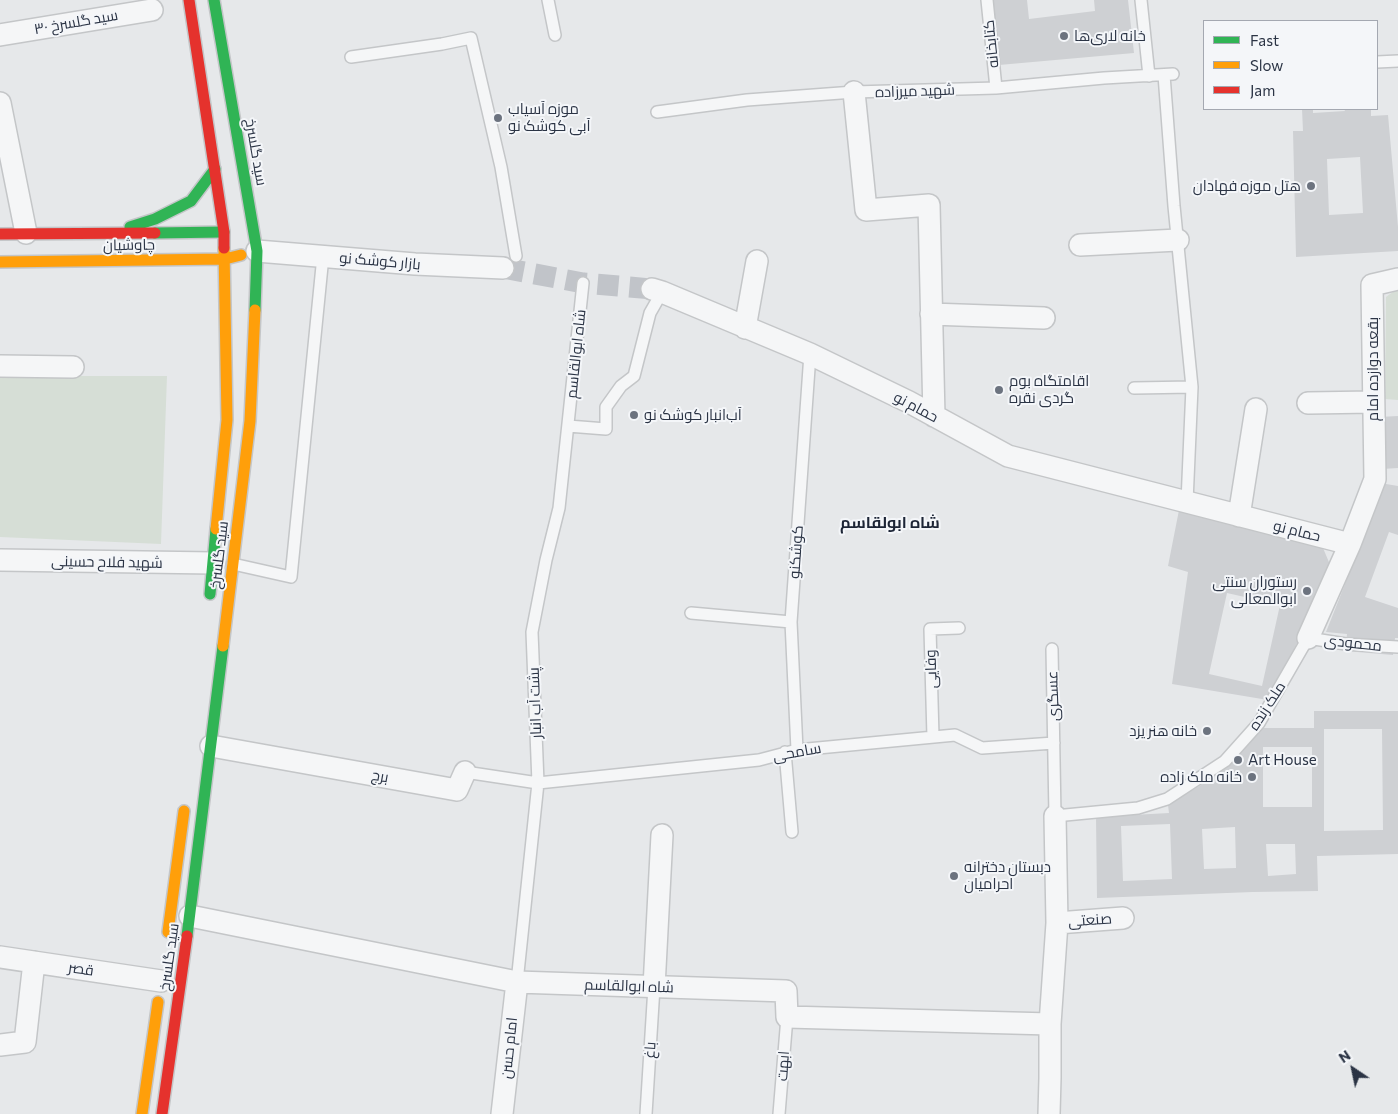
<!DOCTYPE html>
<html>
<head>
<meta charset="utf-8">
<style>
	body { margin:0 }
	#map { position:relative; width:1398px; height:1114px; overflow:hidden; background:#e6e8ea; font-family:Commissioner,sans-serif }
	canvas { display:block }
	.legend { position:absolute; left:1203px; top:20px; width:175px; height:90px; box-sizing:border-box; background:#f4f6f9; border:1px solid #a4a8b1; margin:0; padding:6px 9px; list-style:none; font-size:15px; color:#2b3445 }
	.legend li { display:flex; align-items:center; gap:10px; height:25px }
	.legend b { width:25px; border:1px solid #a4a8b1 }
	.north { position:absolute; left:1328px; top:1044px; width:50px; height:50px; -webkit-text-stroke:4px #f4f6f9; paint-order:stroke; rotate:326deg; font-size:14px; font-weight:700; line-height:20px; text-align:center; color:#2b3445 }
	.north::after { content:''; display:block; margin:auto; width:18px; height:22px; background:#2b3445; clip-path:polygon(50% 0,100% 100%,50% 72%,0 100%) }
</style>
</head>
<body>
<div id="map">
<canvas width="1398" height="1114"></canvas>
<ul class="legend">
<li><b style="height:6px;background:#30b455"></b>Fast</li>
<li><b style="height:6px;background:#ff9f0a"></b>Slow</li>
<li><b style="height:6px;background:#e5322d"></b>Jam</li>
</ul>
<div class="north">N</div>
</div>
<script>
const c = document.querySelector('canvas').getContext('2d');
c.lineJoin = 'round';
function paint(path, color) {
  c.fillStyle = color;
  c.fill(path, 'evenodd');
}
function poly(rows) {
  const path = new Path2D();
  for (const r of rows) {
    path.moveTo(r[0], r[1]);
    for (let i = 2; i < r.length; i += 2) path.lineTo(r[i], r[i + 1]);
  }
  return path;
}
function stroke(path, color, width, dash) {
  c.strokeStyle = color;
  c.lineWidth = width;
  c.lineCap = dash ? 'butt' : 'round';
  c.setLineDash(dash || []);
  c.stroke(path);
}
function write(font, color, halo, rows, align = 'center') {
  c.font = font + ' Commissioner,Cairo,sans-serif';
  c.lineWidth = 4;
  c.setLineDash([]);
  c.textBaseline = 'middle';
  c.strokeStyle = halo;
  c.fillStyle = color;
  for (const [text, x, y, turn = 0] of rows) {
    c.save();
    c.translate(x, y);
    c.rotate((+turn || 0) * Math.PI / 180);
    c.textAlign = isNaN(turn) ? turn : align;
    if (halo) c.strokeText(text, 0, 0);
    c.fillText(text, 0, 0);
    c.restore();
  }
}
const green = poly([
	[1398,288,1398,400,1385,399,1386,297],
	[0,376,167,376,161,544,0,537]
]);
const building = poly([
	[992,0,1027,0,1029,19,1095,11,1094,0,1128,0,1134,53,999,65],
	[1302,109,1313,109,1313,113,1345,111,1344,109,1371,109,1371,116,1388,115,1398,227,1398,251,1296,257,1293,131,1303,131],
	[1360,157,1363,213,1329,215,1327,159],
	[1398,416,1398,468,1382,469,1379,417],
	[1380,483,1398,486,1398,535,1389,532,1365,597,1398,608,1398,638,1395,638,1393,655,1345,651,1347,634,1326,632,1351,569,1346,567],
	[1179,510,1298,537,1323,548,1331,567,1313,612,1268,700,1172,684,1188,572,1168,566],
	[1227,593,1280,605,1262,686,1209,674],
	[1314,711,1398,711,1398,854,1317,856,1318,891,1253,892,1097,898,1096,817,1169,813,1168,805,1206,782,1224,767,1258,728,1314,728],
	[1324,729,1382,729,1383,830,1324,831],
	[1263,747,1312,747,1312,807,1263,807],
	[1170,824,1172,879,1123,881,1121,826],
	[1235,827,1236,868,1204,869,1202,829],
	[1266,844,1295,844,1296,874,1268,876]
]);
const streetTunnel = poly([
	[503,268,583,283,652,289]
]);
const lane = poly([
	[548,0,555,35],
	[987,0,996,88],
	[1141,0,1149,76],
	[351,57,442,44,471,38,501,167,516,256],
	[1377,62,1398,61],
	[1164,75,1174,206,1192,387,1187,502],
	[657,112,747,100,854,92,996,88,1104,78,1173,74],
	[1134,388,1192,387],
	[568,426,606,429,606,407,621,386,634,376,650,313,662,292],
	[233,564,291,577,323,256],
	[691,613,791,622],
	[1052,649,1055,816,1138,808,1167,799,1225,761,1259,723,1308,638,1346,644,1398,647],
	[933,737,930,629,959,628],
	[797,750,791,622,810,354],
	[785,752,792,832],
	[465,772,538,783,759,760,797,750,955,735,982,748,1054,743],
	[517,982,538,783,532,632,546,560,559,508,583,283],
	[646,1114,654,987],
	[779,1114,787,1017]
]);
const street = poly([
	[0,35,152,10],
	[854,92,866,210,929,205,934,416],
	[0,103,26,233],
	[1080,245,1178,240],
	[257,251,415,264,503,268],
	[652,289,662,292,810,354,909,402,1008,456,1350,544],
	[931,314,1044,318],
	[745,328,757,261],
	[0,366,73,367],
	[1308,403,1373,402],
	[1239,516,1256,409],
	[0,560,214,563],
	[1308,638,1350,544,1375,479,1372,285,1398,279],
	[211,746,457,790,465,772],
	[190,916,517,982,786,991,787,1017,1050,1024],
	[1057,923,1123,918],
	[0,957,161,981],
	[654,987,662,835],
	[0,1045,25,1042,34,962],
	[502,1114,517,982],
	[1049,1114,1050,1078,1050,1024,1057,923,1055,816]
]);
const fast = poly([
	[214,0,257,251,255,310],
	[130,227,155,219,191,201,215,169],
	[155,233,224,232],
	[210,594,216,529],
	[187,936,223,646]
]);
const slow = poly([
	[0,262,225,259,241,255],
	[216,529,227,420,224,248],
	[223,646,250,421,255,310],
	[168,932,184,811],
	[142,1114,158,1002]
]);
const jam = poly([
	[189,0,224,232,224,248],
	[0,234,155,233],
	[162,1114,187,936]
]);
const markers = [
	[1064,36,5,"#6c737f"],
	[498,118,5,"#6c737f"],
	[1311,186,5,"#6c737f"],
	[999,390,5,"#6c737f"],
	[634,415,5,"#6c737f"],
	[1307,591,5,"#6c737f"],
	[1207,731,5,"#6c737f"],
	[1238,760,5,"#6c737f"],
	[1252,777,5,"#6c737f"],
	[954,876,5,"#6c737f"]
];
const streetNames = [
	["سید گلسرخ ۳۰",76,22,-10],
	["کتابخانه",991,44,-96],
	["شهید میرزاده",915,91,-2],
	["سید گلسرخ",256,152,80],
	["چاوشیان",129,245,-1],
	["بازار کوشک نو",380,261,5],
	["شاه ابوالقاسم",576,354,-84],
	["بقعه دوازده امام",1373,369,-90],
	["حمام نو",916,407,28],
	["حمام نو",1297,531,14],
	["کوشکنو",796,552,-86],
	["سید گلسرخ",219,555,-83],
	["شهید فلاح حسینی",107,562,1],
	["محمودی",1353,643,6],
	["وفایی",931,669,-92],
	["عسگری",1053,696,-92],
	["پشت آب انبار",535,703,-92],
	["ملک زنده",1267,706,-57],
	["سامحی",797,752,-10],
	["برج",380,776,10],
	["صنعتی",1090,920,-4],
	["سید گلسرخ",169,957,-82],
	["قصر",81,969,8],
	["شاه ابوالقاسم",629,986,2],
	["امام حسن",509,1048,-84],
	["باغ",650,1050,-86],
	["ابهت",783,1066,-86]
];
const poiNames = [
	["خانه لاری‌ها",1074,36],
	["موزه آسیاب",508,109],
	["آبی کوشک نو",508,126],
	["هتل موزه فهادان",1301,186,"right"],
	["اقامتگاه بوم",1009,381],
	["گردی نقره",1009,398],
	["آب‌انبار کوشک نو",644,415],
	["رستوران سنتی",1297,582,"right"],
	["ابوالمعالی",1297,599,"right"],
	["خانه هنر یزد",1197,731,"right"],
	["Art House",1248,760],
	["خانه ملک زاده",1242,777,"right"],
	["دبستان دخترانه",964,867],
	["احرامیان",964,884]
];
const neighbourhoodNames = [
	["شاه ابولقاسم",890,523]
];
paint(green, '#d6ded6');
paint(building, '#ced0d3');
stroke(streetTunnel, '#c1c4c9', 21, [21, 11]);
stroke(lane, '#c4c6c8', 14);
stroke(street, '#c4c6c8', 24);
stroke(fast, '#c4c6c8', 14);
stroke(slow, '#c4c6c8', 14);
stroke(jam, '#c4c6c8', 14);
stroke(lane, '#f5f6f7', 11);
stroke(street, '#f5f6f7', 21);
stroke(fast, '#30b455', 11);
stroke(slow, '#ff9f0a', 11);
stroke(jam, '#e5322d', 11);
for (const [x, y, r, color] of markers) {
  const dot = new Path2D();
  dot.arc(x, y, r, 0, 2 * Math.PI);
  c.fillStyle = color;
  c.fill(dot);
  stroke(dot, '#f4f6f9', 2);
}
write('15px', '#2b3445', '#f4f6f9', streetNames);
write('15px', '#2b3445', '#f4f6f9', poiNames, 'left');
write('bold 16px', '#1d2536', '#f4f6f9', neighbourhoodNames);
</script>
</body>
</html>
